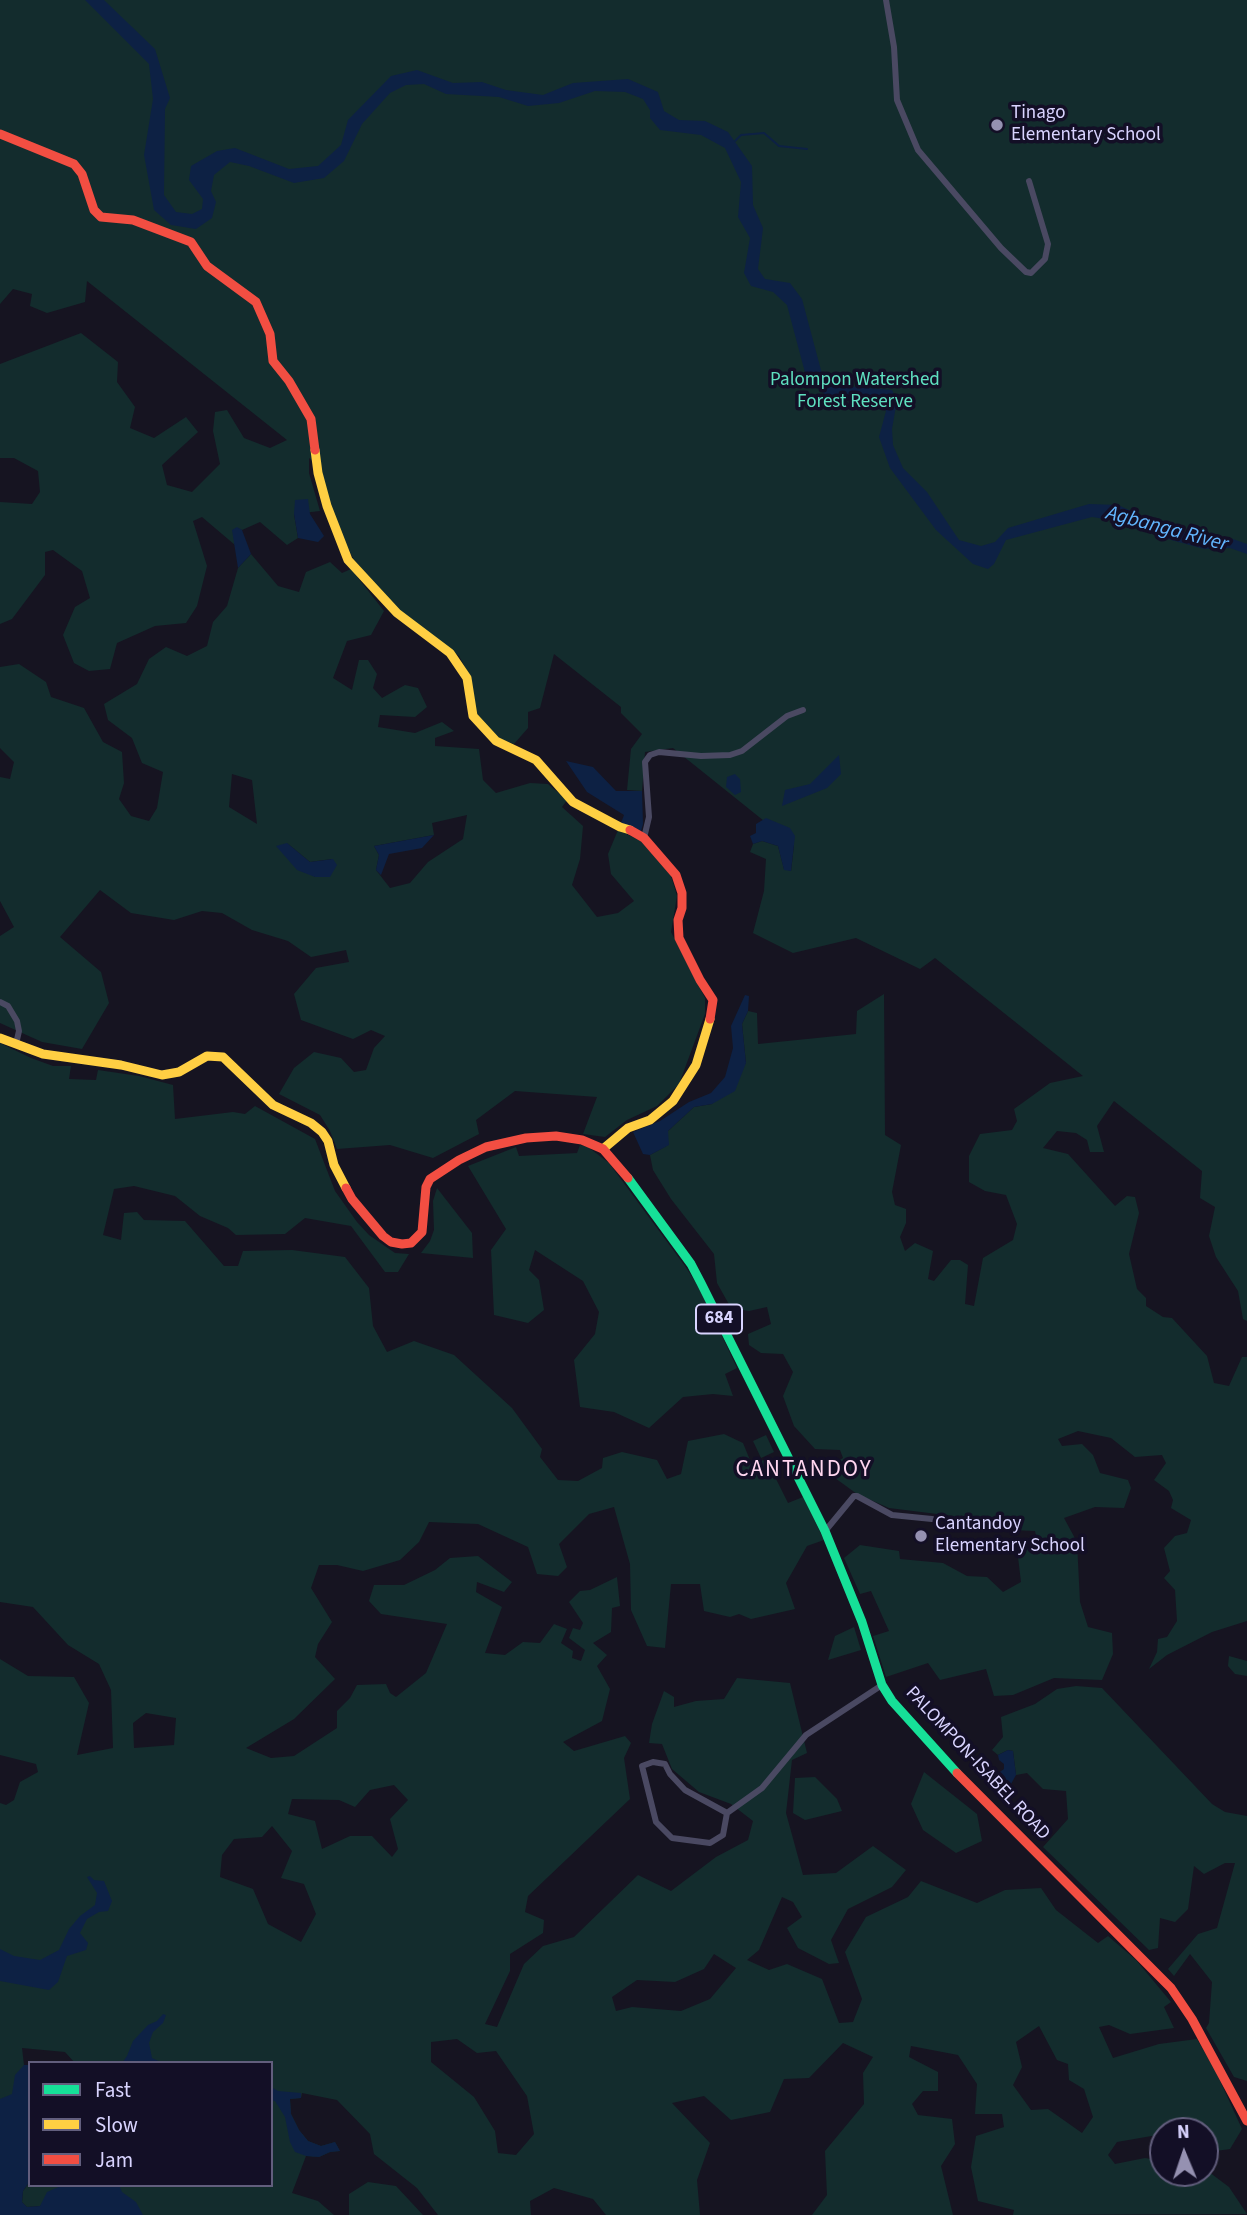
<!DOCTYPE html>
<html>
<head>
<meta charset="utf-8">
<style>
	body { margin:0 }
	#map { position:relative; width:1247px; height:2215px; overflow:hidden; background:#161421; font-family:"Source Sans 3",sans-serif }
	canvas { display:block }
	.legend { position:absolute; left:28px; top:2061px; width:245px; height:126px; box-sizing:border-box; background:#130f26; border:2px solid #625e7d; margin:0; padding:9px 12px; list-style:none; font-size:21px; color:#d9d4ff }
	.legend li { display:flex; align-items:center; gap:14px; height:35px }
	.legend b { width:35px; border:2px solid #625e7d }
	.north { position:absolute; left:1149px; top:2117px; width:70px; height:70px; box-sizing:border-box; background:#130f26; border:2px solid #625e7d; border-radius:50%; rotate:358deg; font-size:19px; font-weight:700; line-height:28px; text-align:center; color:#d9d4ff }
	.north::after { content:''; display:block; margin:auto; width:24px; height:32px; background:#9591b1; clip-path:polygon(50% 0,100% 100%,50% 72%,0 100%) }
</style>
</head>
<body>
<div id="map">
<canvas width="1247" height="2215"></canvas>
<ul class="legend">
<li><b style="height:9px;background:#16e098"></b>Fast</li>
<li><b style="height:9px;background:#ffcf43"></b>Slow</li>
<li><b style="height:9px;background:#f24e42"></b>Jam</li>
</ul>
<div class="north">N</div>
</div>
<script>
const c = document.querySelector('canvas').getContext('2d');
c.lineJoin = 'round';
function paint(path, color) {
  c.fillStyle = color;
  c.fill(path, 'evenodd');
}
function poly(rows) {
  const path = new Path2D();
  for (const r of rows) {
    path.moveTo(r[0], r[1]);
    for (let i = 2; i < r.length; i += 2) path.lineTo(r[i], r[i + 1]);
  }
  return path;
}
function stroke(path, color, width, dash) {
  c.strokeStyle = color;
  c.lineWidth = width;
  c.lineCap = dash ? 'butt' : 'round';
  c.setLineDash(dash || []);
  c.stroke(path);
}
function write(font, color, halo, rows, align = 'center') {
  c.font = font + ' "Source Sans 3",sans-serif';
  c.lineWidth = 7;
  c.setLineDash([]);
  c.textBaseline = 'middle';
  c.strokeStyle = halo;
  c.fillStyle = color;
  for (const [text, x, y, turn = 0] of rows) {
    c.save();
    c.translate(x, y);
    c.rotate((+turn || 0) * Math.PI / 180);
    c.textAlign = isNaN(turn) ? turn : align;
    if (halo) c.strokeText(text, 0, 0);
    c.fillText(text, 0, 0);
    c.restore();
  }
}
const green = poly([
	[0,0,1247,0,1247,1321,1243,1319,1238,1291,1216,1257,1209,1236,1215,1207,1200,1198,1202,1171,1114,1101,1097,1126,1104,1152,1090,1152,1087,1140,1076,1133,1057,1131,1043,1148,1068,1154,1115,1206,1127,1196,1135,1197,1139,1213,1129,1254,1137,1289,1146,1298,1146,1306,1163,1317,1172,1318,1207,1356,1214,1383,1229,1386,1242,1357,1247,1357,1247,1621,1212,1632,1167,1655,1149,1669,1157,1652,1158,1639,1167,1637,1177,1621,1175,1590,1164,1578,1170,1571,1164,1548,1175,1536,1187,1533,1191,1520,1171,1508,1173,1500,1169,1491,1154,1480,1166,1463,1162,1455,1135,1457,1111,1438,1078,1431,1058,1439,1062,1446,1082,1444,1093,1455,1100,1473,1128,1480,1131,1488,1124,1508,1095,1507,1064,1518,1077,1542,1080,1602,1088,1627,1112,1633,1113,1654,1102,1680,1054,1678,1013,1695,994,1696,986,1669,940,1680,928,1663,886,1677,873,1636,889,1631,871,1591,860,1594,844,1558,860,1545,899,1551,900,1559,943,1563,967,1576,987,1577,1003,1592,1021,1582,1018,1557,1037,1540,1035,1531,965,1528,953,1516,889,1508,857,1494,835,1478,833,1464,843,1458,840,1450,815,1449,794,1426,783,1396,793,1372,783,1354,761,1353,749,1345,748,1334,771,1324,767,1307,749,1311,731,1308,717,1283,714,1254,671,1199,653,1170,650,1155,668,1145,668,1131,694,1107,712,1104,746,1063,742,1024,748,1011,757,1013,758,1044,856,1034,857,1011,884,994,885,1135,901,1145,892,1192,895,1205,906,1209,906,1223,900,1237,905,1251,915,1243,933,1251,928,1279,934,1281,951,1260,960,1260,968,1265,965,1304,974,1306,983,1258,1013,1240,1017,1224,1006,1195,985,1191,969,1182,969,1156,980,1134,1012,1130,1017,1121,1014,1109,1050,1083,1083,1076,935,958,920,969,856,938,793,953,753,933,764,891,766,859,750,852,753,844,762,841,778,846,784,869,791,871,794,845,673,748,645,752,642,791,627,790,631,749,642,734,621,713,621,707,554,654,540,708,528,712,528,728,514,744,497,738,477,717,471,678,459,656,397,609,354,560,341,535,323,484,322,469,309,458,309,473,320,511,294,514,298,538,287,545,260,522,242,530,237,528,233,530,235,545,202,517,193,521,207,566,197,606,186,623,155,626,117,643,110,669,89,671,74,663,63,635,75,607,90,598,82,571,53,550,45,552,45,575,12,619,0,624,0,502,32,504,40,492,38,471,14,458,0,458,0,364,81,333,118,362,117,382,135,407,130,428,154,438,186,417,198,432,162,465,167,485,192,492,220,464,213,431,215,412,227,410,244,438,270,448,287,440,87,281,85,302,47,313,30,306,32,294,13,289,0,304],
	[251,554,278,586,299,592,306,572,330,562,342,573,351,569,384,611,371,635,347,641,333,678,352,690,359,660,368,660,377,674,373,688,382,698,405,685,418,688,427,707,415,717,380,715,378,727,415,733,442,722,454,731,435,738,435,746,479,749,483,780,496,793,530,783,548,784,567,800,562,807,583,826,580,859,572,885,597,917,618,913,634,901,611,874,608,854,618,830,641,841,671,876,677,896,671,932,705,998,705,1014,679,1084,657,1106,627,1120,605,1137,583,1134,597,1097,515,1091,476,1120,479,1134,433,1158,390,1145,337,1149,330,1131,320,1115,279,1094,294,1068,314,1052,341,1058,354,1072,366,1070,374,1048,385,1036,371,1030,353,1039,301,1020,294,994,316,968,349,962,346,950,311,957,288,941,252,930,222,913,202,911,174,920,131,913,100,890,60,937,101,972,109,1003,82,1049,42,1042,0,1023,0,936,14,927,0,901,0,777,10,779,14,762,0,748,0,667,19,664,46,682,51,697,84,708,103,742,122,752,124,783,119,799,131,816,149,821,157,808,163,772,142,763,132,738,108,720,104,704,137,684,149,659,166,647,187,656,207,646,213,622,227,606,238,568],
	[232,774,252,780,257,824,229,807],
	[467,815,463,839,428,862,410,883,390,888,376,870,379,855,374,846,434,835,432,823],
	[287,843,310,862,332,859,315,877],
	[0,1043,31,1058,53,1066,71,1066,69,1079,96,1080,98,1070,139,1076,173,1085,175,1119,233,1112,245,1114,255,1106,315,1139,335,1191,357,1222,369,1235,395,1253,409,1254,398,1272,385,1272,351,1226,305,1218,285,1234,236,1235,228,1228,200,1216,175,1196,134,1186,114,1189,103,1235,121,1240,124,1213,137,1212,144,1220,185,1221,224,1266,238,1266,243,1251,292,1250,345,1257,369,1288,373,1326,387,1352,414,1341,454,1355,512,1408,542,1449,540,1457,558,1480,578,1481,602,1468,603,1458,622,1452,657,1460,667,1479,681,1474,688,1441,724,1434,743,1443,752,1465,766,1459,788,1503,803,1497,824,1540,807,1546,786,1583,795,1609,751,1619,739,1614,730,1617,704,1611,700,1584,671,1584,665,1648,647,1646,631,1610,630,1564,614,1507,589,1514,559,1544,567,1567,558,1576,537,1574,528,1547,478,1524,429,1522,419,1542,400,1560,363,1571,337,1565,319,1565,311,1588,332,1622,318,1644,315,1657,335,1679,294,1719,246,1748,271,1758,294,1756,337,1728,337,1711,350,1698,357,1685,386,1684,390,1693,396,1697,426,1673,447,1624,381,1614,369,1601,374,1585,404,1585,435,1570,450,1558,478,1556,512,1582,504,1592,477,1582,476,1592,502,1607,485,1653,505,1655,523,1642,540,1643,554,1624,567,1629,561,1643,573,1651,572,1658,581,1661,585,1650,569,1638,573,1628,580,1630,583,1623,569,1602,580,1591,590,1590,617,1577,620,1606,612,1608,611,1632,593,1643,607,1655,597,1666,610,1689,602,1721,563,1742,574,1751,625,1736,631,1743,624,1758,630,1799,528,1896,525,1912,544,1920,543,1933,510,1954,510,1971,485,2024,497,2027,524,1964,543,1946,574,1937,638,1875,671,1891,716,1857,748,1840,753,1821,731,1804,699,1792,672,1769,662,1744,649,1743,652,1724,664,1691,674,1697,674,1707,696,1701,724,1699,737,1678,790,1683,807,1753,792,1760,786,1813,803,1875,836,1873,873,1846,906,1870,892,1887,848,1909,831,1940,839,1963,829,1964,798,1948,787,1928,802,1917,793,1902,782,1897,759,1950,747,1960,769,1970,787,1964,822,1979,839,2023,853,2022,862,1999,845,1952,866,1917,908,1897,921,1881,977,1903,1005,1890,1041,1888,1056,1910,1098,1943,1108,1936,1136,1960,1171,2002,1164,2007,1174,2028,1130,2034,1109,2025,1099,2027,1113,2058,1159,2044,1197,2039,1216,2072,1242,2129,1230,2149,1216,2151,1205,2146,1205,2131,1163,2131,1163,2134,1117,2142,1108,2155,1115,2164,1145,2158,1163,2161,1163,2173,1205,2173,1205,2169,1229,2187,1247,2214,1013,2215,1014,2210,978,2201,971,2167,976,2136,1004,2127,1002,2114,975,2114,977,2084,958,2055,911,2046,909,2057,938,2072,938,2091,923,2091,912,2104,918,2115,952,2119,955,2144,941,2166,953,2215,812,2215,827,2195,825,2151,864,2104,863,2073,873,2057,843,2043,809,2078,784,2079,770,2112,731,2120,704,2096,672,2103,710,2143,697,2180,700,2215,606,2215,593,2199,554,2188,530,2201,531,2215,438,2215,417,2188,374,2154,370,2134,337,2100,302,2093,301,2098,290,2099,291,2114,299,2130,308,2141,321,2146,335,2142,340,2151,330,2152,319,2157,306,2156,292,2193,318,2201,334,2215,105,2215,110,2185,271,2185,271,2063,75,2063,65,2052,22,2048,24,2065,30,2065,0,2120,0,1803,6,1805,14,1800,20,1782,38,1772,36,1764,0,1755,0,1659,28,1676,74,1677,89,1703,77,1755,113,1748,111,1690,99,1664,68,1645,33,1607,0,1602],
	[146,1713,176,1718,174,1745,134,1748,133,1723],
	[394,1785,408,1800,390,1819,398,1849,392,1857,372,1836,350,1836,322,1849,315,1821,288,1814,292,1799,339,1800,355,1807,370,1790],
	[272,1826,292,1851,281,1878,304,1884,316,1914,301,1942,268,1924,253,1889,220,1877,222,1855,234,1839,262,1837],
	[714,1954,736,1968,710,1999,681,2011,632,2007,616,2011,612,1997,637,1980,675,1982,704,1969],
	[1039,2026,1057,2060,1068,2064,1069,2080,1084,2089,1093,2117,1082,2133,1048,2109,1031,2110,1013,2085,1022,2067,1016,2042],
	[457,2039,477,2053,496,2051,527,2096,534,2134,516,2155,498,2153,495,2131,474,2097,431,2062,431,2042],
	[580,1145,588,1147,609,1163,685,1266,700,1289,737,1368,725,1374,733,1396,713,1394,683,1397,649,1428,614,1412,580,1407,574,1360,595,1334,599,1312,583,1281,535,1250,529,1270,539,1280,544,1310,528,1323,494,1315,491,1250,506,1229,468,1166,516,1147,519,1156,577,1153],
	[437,1188,472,1233,473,1258,421,1253,430,1241,434,1230,433,1201],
	[766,1435,774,1452,761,1458,753,1441],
	[854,1627,861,1650,828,1660,835,1636],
	[1229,1656,1247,1661,1247,1676,1235,1674,1228,1666],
	[1076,1686,1102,1688,1212,1804,1225,1812,1247,1816,1247,2081,1234,2077,1206,2028,1209,2023,1212,1982,1190,1954,1174,1976,1168,1969,1198,1934,1217,1928,1235,1863,1225,1863,1204,1874,1194,1866,1188,1909,1175,1922,1160,1918,1158,1948,1149,1950,1043,1847,1068,1819,1066,1791,1043,1789,1027,1773,1016,1775,1013,1751,1008,1750,998,1755,992,1750,1003,1737,1001,1717,1035,1704,1057,1689],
	[924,1772,977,1814,982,1841,956,1853,923,1830,911,1804],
	[815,1777,837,1799,842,1811,805,1820,793,1813,795,1778],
	[30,2181,30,2185,90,2185,40,2206,27,2207,22,2202,23,2191],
	[368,2182,396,2186,423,2215,349,2215,349,2194]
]);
const water = poly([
	[85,0,104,0,155,49,170,98,165,109,164,195,176,212,192,214,202,209,203,199,189,180,191,166,217,151,235,148,289,169,318,166,341,145,348,120,391,76,417,70,453,83,482,82,506,90,543,95,573,83,628,79,658,92,664,111,679,120,705,121,728,132,752,166,753,205,763,228,758,269,765,279,790,283,802,299,822,374,833,385,892,390,897,400,892,429,893,445,903,468,927,492,959,540,981,546,995,542,1008,528,1089,504,1118,505,1171,529,1205,538,1230,538,1247,544,1247,554,1230,548,1204,549,1164,538,1132,523,1092,517,1006,540,994,564,988,569,973,564,936,530,890,468,879,437,886,411,880,402,870,399,852,401,827,396,807,380,787,305,773,292,751,286,744,273,750,238,738,217,741,182,725,148,701,135,660,130,650,118,650,110,643,99,625,92,595,91,559,103,528,106,499,97,446,94,424,84,406,85,390,93,362,124,344,161,324,178,294,183,249,166,230,162,214,175,211,191,216,202,212,218,196,229,171,225,154,210,144,155,153,99,149,64],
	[308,499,310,514,324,536,318,542,298,538,294,514,295,500],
	[237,527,242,530,251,554,238,568,232,530],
	[839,755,841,774,827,788,782,806,785,790,810,784],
	[566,761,593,767,616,791,642,791,643,824,641,831,621,823,624,815,587,792],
	[735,774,740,779,741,792,735,795,726,787,727,777],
	[766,818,790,828,795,836,791,871,784,870,778,846,762,841,753,844,750,836,756,833,756,824],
	[434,835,422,848,389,854,381,875,376,870,379,855,374,846],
	[287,843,310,862,333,859,337,865,330,877,315,877,297,870,276,846],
	[745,995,749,996,748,1011,742,1024,746,1063,735,1091,712,1104,694,1107,668,1131,669,1145,650,1155,643,1154,633,1132,660,1121,689,1102,711,1093,725,1077,733,1048,731,1026],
	[1008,1750,1013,1751,1016,1775,1011,1784,994,1790,991,1784,994,1776,1004,1769,1004,1764,999,1760,998,1755],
	[90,1876,94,1880,104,1881,112,1901,108,1911,99,1912,87,1919,80,1933,88,1943,86,1950,67,1956,58,1982,49,1990,0,1981,0,1949,14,1956,40,1960,59,1950,69,1929,80,1916,95,1905,97,1893,87,1877],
	[163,2014,166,2015,163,2023,153,2032,149,2043,152,2058,163,2063,122,2063,127,2056,133,2041,148,2025,157,2021],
	[24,2065,30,2065,30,2181,23,2191,22,2202,27,2207,40,2206,47,2192,63,2185,119,2185,122,2192,136,2202,143,2215,0,2215,0,2099,12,2094,15,2075],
	[271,2087,278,2091,301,2093,301,2098,290,2099,291,2114,299,2130,308,2141,321,2146,335,2142,340,2151,330,2152,319,2157,306,2156,295,2152,290,2142,285,2117,275,2101,271,2100]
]);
const stream = poly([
	[735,141,741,135,764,133,779,146,807,149]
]);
const street = poly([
	[886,0,894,47,897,100,918,150,1001,248,1026,272,1031,273,1045,259,1048,244,1029,181],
	[644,838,649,817,645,762,650,755,659,752,701,756,730,755,742,751,787,716,803,710],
	[0,1002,8,1006,17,1021,19,1031,16,1044],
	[826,1530,854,1496,857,1496,892,1515,932,1519],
	[727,1813,723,1835,710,1843,672,1838,656,1822,642,1766,653,1762,665,1764,670,1774,685,1790,727,1813,762,1788,806,1735,882,1685]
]);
const fast = poly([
	[628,1178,691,1264,701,1283,825,1531,862,1622,882,1685,892,1701,957,1773]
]);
const slow = poly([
	[315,450,318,473,327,506,348,560,397,613,450,653,467,678,473,716,496,741,536,760,573,802,620,827,630,830],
	[0,1038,43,1054,121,1065,162,1075,179,1072,207,1056,223,1057,273,1105,311,1123,322,1132,328,1141,334,1165,346,1188],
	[603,1149,628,1128,650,1120,673,1101,696,1065,710,1019]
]);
const jam = poly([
	[0,134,74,164,82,174,94,210,101,217,133,220,191,242,207,266,256,302,270,334,273,361,289,381,311,419,315,450],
	[630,830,644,838,676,875,682,893,682,908,678,920,679,938,700,980,713,1000,710,1019],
	[346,1188,352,1199,383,1236,391,1242,402,1244,411,1243,422,1232,426,1187,430,1179,459,1160,486,1147,526,1138,556,1136,582,1140,603,1149,628,1178],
	[957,1773,1171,1988,1192,2019,1247,2121]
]);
const markers = [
	[997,125,7,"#9591b1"],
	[921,1536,7,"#9591b1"]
];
const shields = [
	[719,1319,46]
];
const shieldNames = [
	["684",719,1319]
];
const poiNames = [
	["Tinago",1011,114],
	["Elementary School",1011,136],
	["Cantandoy",935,1525],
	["Elementary School",935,1547]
];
const parkNames = [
	["Palompon Watershed",855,381],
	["Forest Reserve",855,403]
];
const streetNames = [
	["PALOMPON-ISABEL ROAD",977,1764,47]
];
const waterNames = [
	["Agbanga River",1167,530,15]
];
const quarterNames = [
	["CANTANDOY",804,1471]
];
paint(green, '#132c2d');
paint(water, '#0d2144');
stroke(stream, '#0d2144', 2);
stroke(street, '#4a4962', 6);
stroke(fast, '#16e098', 9);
stroke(slow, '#ffcf43', 9);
stroke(jam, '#f24e42', 9);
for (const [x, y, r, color] of markers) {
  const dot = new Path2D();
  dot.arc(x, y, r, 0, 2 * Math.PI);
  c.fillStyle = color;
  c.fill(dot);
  stroke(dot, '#130f26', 2.5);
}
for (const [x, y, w] of shields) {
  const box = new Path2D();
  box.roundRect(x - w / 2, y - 14.5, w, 29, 5);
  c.fillStyle = '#130f26';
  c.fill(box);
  stroke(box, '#d9d4ff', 2);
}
write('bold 18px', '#d9d4ff', null, shieldNames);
write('19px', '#d9d4ff', '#130f26', poiNames, 'left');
write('19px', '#5fe0c0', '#130f26', parkNames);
write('19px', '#d9d4ff', '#130f26', streetNames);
write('italic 21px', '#62b6ff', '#130f26', waterNames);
c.letterSpacing = '2px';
write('23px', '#ffd6f0', '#130f26', quarterNames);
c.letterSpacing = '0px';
</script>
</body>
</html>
